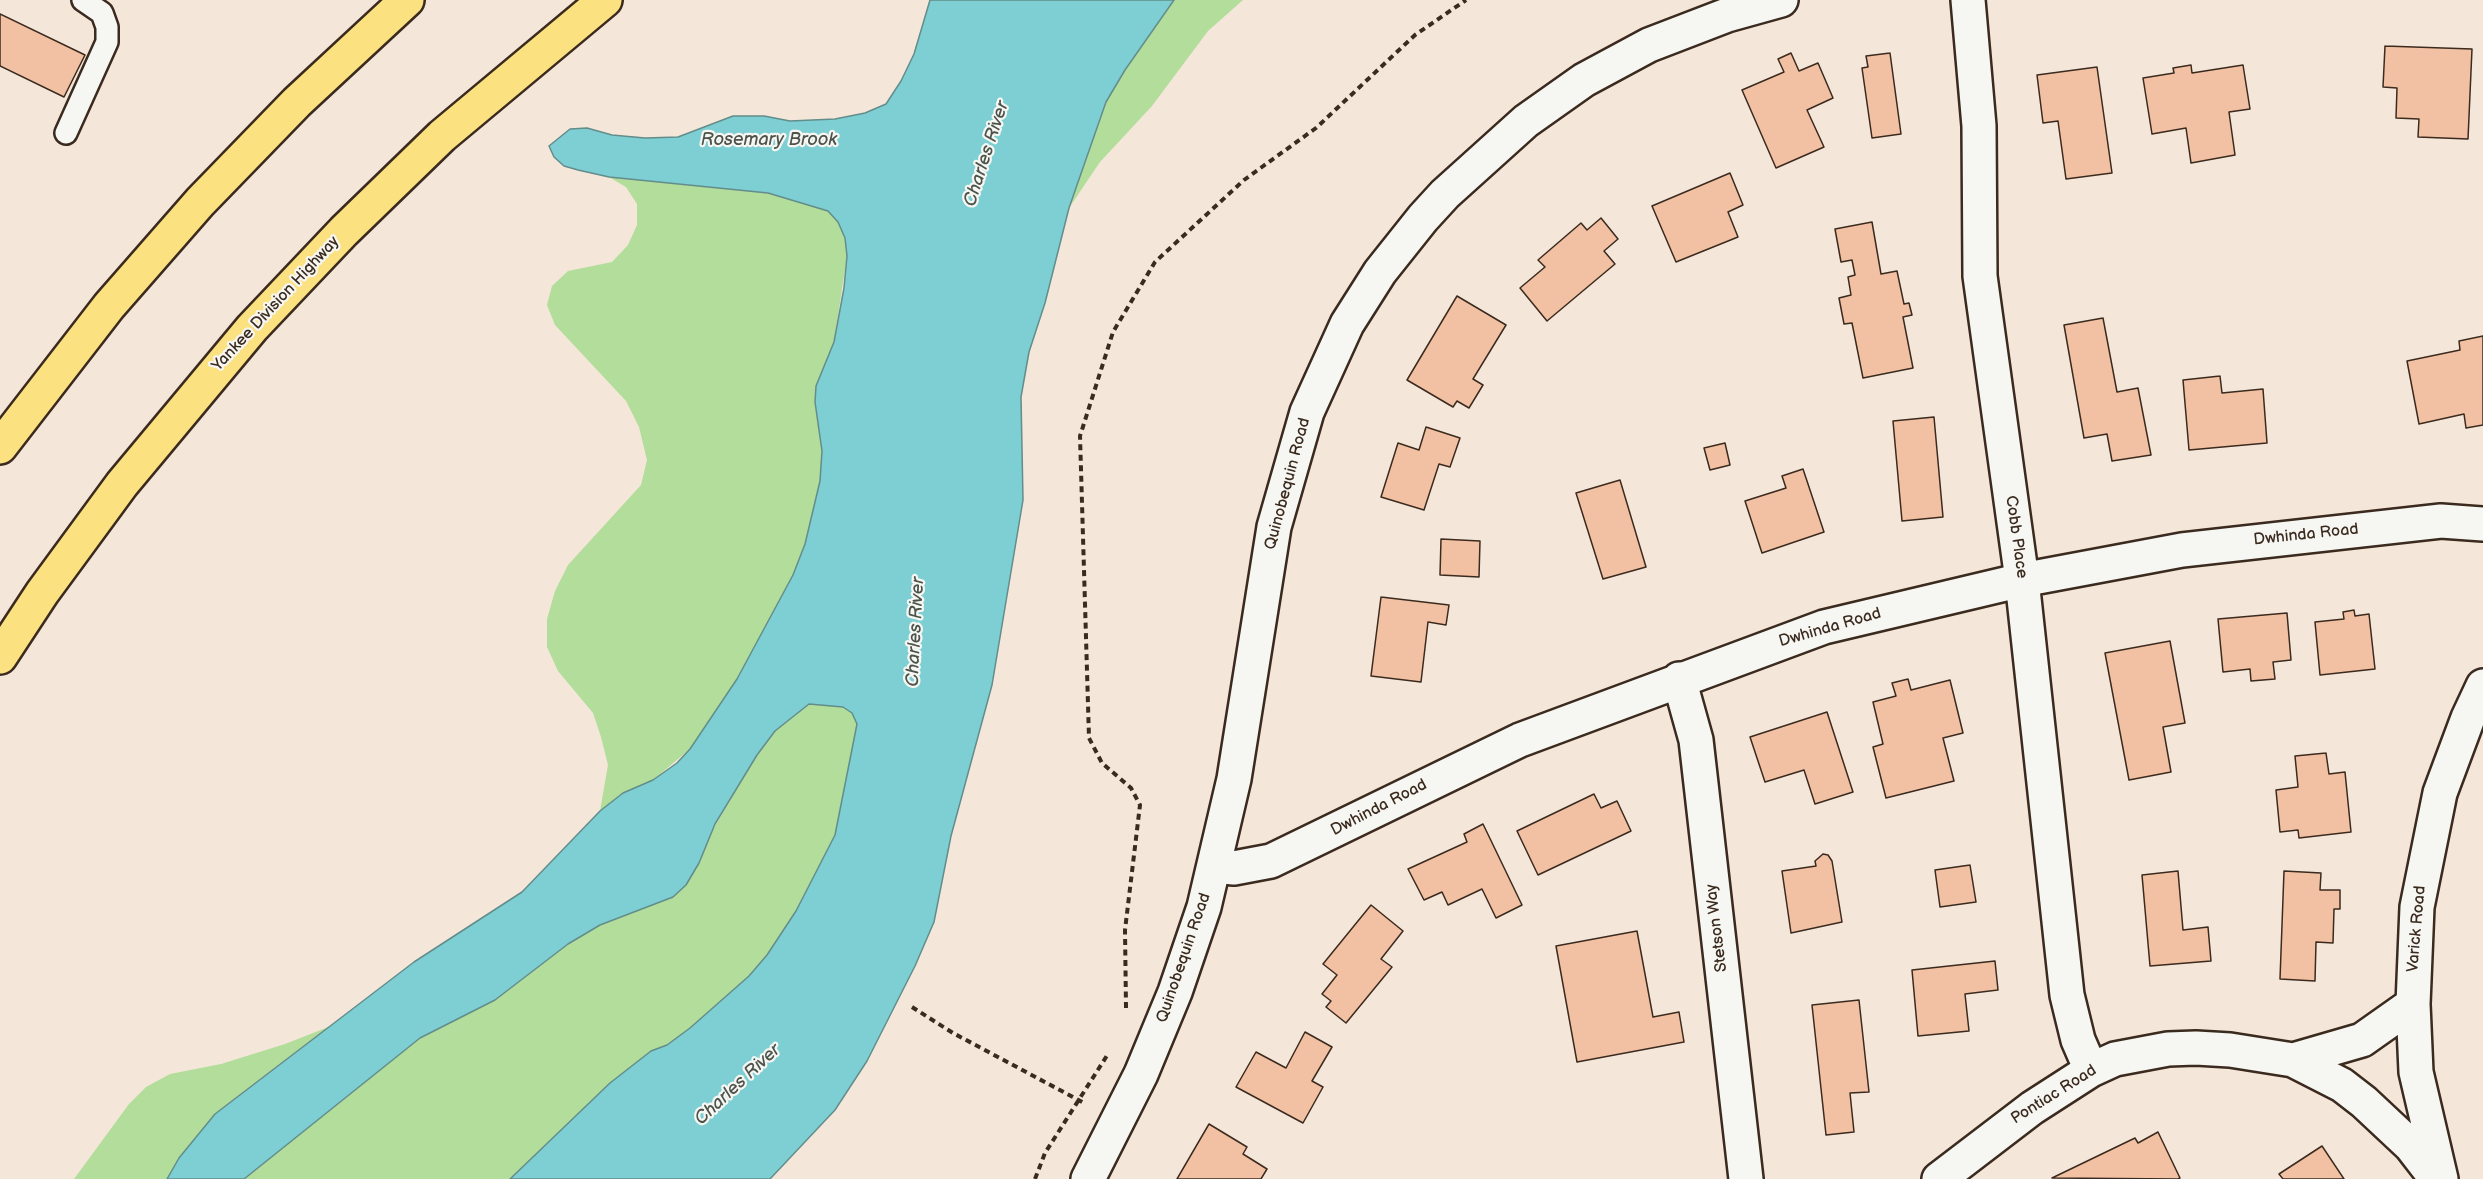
<!DOCTYPE html>
<html>
<head>
<meta charset="utf-8">
<style>
	body { margin:0 }
	canvas { display:block; background:#f5e6da }
</style>
</head>
<body>
<canvas width="2483" height="1179"></canvas>
<script>
const c = document.querySelector('canvas').getContext('2d');
c.lineJoin = 'round';
function paint(path, color) {
  c.fillStyle = color;
  c.fill(path, 'evenodd');
}
function poly(rows) {
  const path = new Path2D();
  for (const r of rows) {
    path.moveTo(r[0], r[1]);
    for (let i = 2; i < r.length; i += 2) path.lineTo(r[i], r[i + 1]);
  }
  return path;
}
function stroke(path, color, width, dash) {
  c.strokeStyle = color;
  c.lineWidth = width;
  c.lineCap = dash ? 'butt' : 'round';
  c.setLineDash(dash || []);
  c.stroke(path);
}
function write(font, color, halo, rows, align = 'center') {
  c.font = font + ' "Balsamiq Sans",sans-serif';
  c.lineWidth = 4.5;
  c.setLineDash([]);
  c.textBaseline = 'middle';
  c.strokeStyle = halo;
  c.fillStyle = color;
  for (const [text, x, y, turn = 0] of rows) {
    c.save();
    c.translate(x, y);
    c.rotate((+turn || 0) * Math.PI / 180);
    c.textAlign = isNaN(turn) ? turn : align;
    if (halo) c.strokeText(text, 0, 0);
    c.fillText(text, 0, 0);
    c.restore();
  }
}
const green = poly([
	[1174,0,1243,0,1208,31,1152,106,1100,162,1069,208,1106,102,1125,70],
	[609,177,728,187,768,193,805,203,828,211,838,222,845,238,847,256,834,342,816,386,815,402,822,451,820,481,805,544,793,575,737,679,690,749,653,780,623,793,600,811,608,765,601,737,593,713,558,671,547,647,547,619,555,591,568,565,641,485,647,460,639,427,626,401,555,325,547,305,552,286,568,271,612,262,628,245,637,225,637,204,626,187],
	[808,704,843,707,852,713,857,724,835,835,796,911,767,955,749,976,690,1028,667,1045,651,1051,610,1083,510,1179,244,1179,420,1038,495,1000,568,944,600,925,673,897,757,755,775,731],
	[331,1026,215,1114,179,1158,167,1179,74,1179,129,1104,146,1087,170,1074,221,1064,285,1044]
]);
const water = poly([
	[930,0,1174,0,1125,70,1106,102,1069,208,1045,303,1029,352,1021,397,1023,500,992,685,951,836,934,922,915,966,867,1061,835,1110,770,1179,510,1179,610,1083,651,1051,667,1045,690,1028,749,976,767,955,796,911,835,835,857,724,852,713,843,707,809,704,775,731,757,755,715,824,699,863,686,885,673,897,600,925,568,944,495,1000,420,1038,244,1179,167,1179,179,1158,215,1114,414,962,522,892,600,811,623,793,653,780,677,763,690,749,737,679,793,575,805,544,820,481,822,451,815,402,816,386,834,342,844,288,847,256,845,238,838,222,828,211,768,193,609,177,578,170,564,166,554,157,549,146,570,129,587,128,612,135,645,138,678,137,733,116,764,116,790,121,835,119,865,113,886,104,901,81,914,54,930,0]
]);
const building = poly([
	[0,14,85,55,64,97,0,66,0,14],
	[2385,46,2472,49,2468,139,2418,137,2419,119,2396,118,2397,88,2383,87,2385,46],
	[1791,53,1799,71,1818,63,1833,98,1807,110,1824,147,1776,168,1742,90,1784,72,1778,59,1791,53],
	[1890,53,1901,134,1872,138,1862,68,1868,67,1866,56,1890,53],
	[2191,65,2192,73,2243,65,2250,109,2229,112,2235,155,2191,163,2186,128,2152,134,2143,78,2174,73,2173,68,2191,65],
	[2097,67,2112,173,2066,179,2058,121,2043,123,2037,75,2097,67],
	[1730,173,1743,205,1728,212,1738,237,1676,262,1652,206,1730,173],
	[1601,218,1618,239,1604,251,1615,264,1547,321,1520,288,1545,267,1538,260,1581,223,1587,230,1601,218],
	[1872,222,1881,274,1897,271,1904,304,1909,303,1912,315,1903,317,1913,368,1863,378,1852,323,1844,324,1839,298,1851,295,1848,277,1855,275,1852,260,1841,262,1835,229,1872,222],
	[1457,296,1506,325,1473,379,1483,385,1469,408,1457,401,1453,407,1407,380,1457,296],
	[2103,318,2117,392,2138,388,2151,455,2112,461,2107,434,2084,438,2064,325,2103,318],
	[2483,336,2483,425,2466,428,2464,414,2419,424,2407,361,2460,350,2459,341,2483,336],
	[2220,376,2222,393,2263,389,2267,443,2189,450,2183,380,2220,376],
	[1934,417,1943,517,1902,521,1893,421,1934,417],
	[1426,427,1460,438,1450,467,1439,464,1424,510,1381,497,1398,443,1419,450,1426,427],
	[1725,443,1730,465,1710,470,1704,448,1725,443],
	[1803,469,1824,532,1762,553,1745,501,1786,488,1782,476,1803,469],
	[1620,480,1646,567,1603,579,1576,493,1620,480],
	[1441,539,1480,541,1479,577,1440,575,1441,539],
	[1381,597,1449,605,1446,625,1428,622,1421,682,1371,676,1381,597],
	[2354,610,2355,616,2369,614,2375,669,2320,675,2315,622,2344,619,2343,612,2354,610],
	[2287,613,2291,660,2273,662,2275,679,2251,681,2250,669,2223,672,2218,619,2287,613],
	[2170,641,2185,723,2163,727,2171,772,2129,780,2105,653,2170,641],
	[1908,679,1911,690,1950,680,1963,733,1943,738,1954,781,1886,798,1873,747,1883,744,1873,702,1896,696,1892,683,1908,679],
	[1827,712,1853,792,1815,804,1804,770,1765,782,1750,737,1827,712],
	[2326,753,2329,774,2345,772,2351,832,2299,838,2298,830,2280,832,2276,790,2298,787,2295,756,2326,753],
	[1594,794,1601,808,1617,801,1631,831,1538,875,1517,831,1594,794],
	[1483,824,1522,905,1496,918,1482,889,1448,905,1442,892,1424,900,1408,869,1467,842,1464,834,1483,824],
	[1823,854,1828,855,1832,861,1842,922,1791,933,1782,871,1816,866,1815,861,1823,854],
	[1970,865,1976,902,1940,907,1935,870,1970,865],
	[2178,871,2183,930,2208,927,2211,961,2150,966,2142,875,2178,871],
	[2284,871,2321,873,2320,890,2340,890,2340,909,2334,909,2333,943,2316,942,2315,981,2280,979,2284,871],
	[1371,905,1403,931,1381,959,1392,967,1346,1023,1326,1007,1331,1001,1322,994,1337,975,1323,964,1371,905],
	[1637,931,1653,1017,1679,1012,1684,1042,1577,1062,1556,946,1637,931],
	[1995,961,1998,990,1965,994,1969,1031,1918,1036,1912,970,1995,961],
	[1859,1000,1869,1092,1850,1093,1854,1132,1826,1135,1812,1005,1859,1000],
	[1305,1032,1332,1047,1312,1081,1323,1087,1303,1123,1236,1087,1256,1052,1286,1068,1305,1032],
	[1209,1124,1247,1147,1243,1154,1267,1169,1261,1179,1177,1179,1209,1124],
	[2158,1132,2180,1178,2178,1179,2052,1178,2135,1138,2138,1143,2158,1132],
	[2322,1146,2344,1179,2283,1179,2279,1174,2322,1146]
]);
const path = poly([
	[912,1007,953,1033,1086,1104],
	[1126,1008,1125,930,1140,805,1131,788,1102,763,1089,738,1080,436,1113,332,1155,262,1244,180,1316,128,1415,35,1466,0],
	[1035,1179,1045,1153,1108,1054]
]);
const lane = poly([
	[66,133,107,42,107,27,102,13,83,0]
]);
const street = poly([
	[1968,0,1979,126,1980,276,2022,580,2067,995,2078,1040,2091,1070],
	[1679,679,1696,740,1746,1179],
	[1215,866,1234,868,1271,861,1520,740,1824,627,2022,580,2182,550,2441,521,2483,524],
	[2293,1060,2342,1085,2364,1102,2411,1146,2435,1177],
	[1939,1179,2032,1108,2091,1070,2115,1059,2168,1049,2196,1048,2230,1050,2293,1060,2362,1040,2413,1004],
	[2441,1179,2416,1072,2413,1004,2417,907,2440,793,2468,718,2483,686]
]);
const secondary = poly([
	[1088,1179,1141,1074,1175,992,1204,907,1234,779,1274,527,1307,412,1347,324,1380,272,1423,218,1445,194,1526,121,1584,80,1649,45,1727,15,1781,0]
]);
const highway = poly([
	[0,447,109,306,200,202,297,102,407,0],
	[0,657,42,593,122,484,252,328,344,231,442,136,605,0]
]);
const streetNames = [
	["Yankee Division Highway",276,304,-47],
	["Quinobequin Road",1288,484,-75],
	["Dwhinda Road",2306,535,-6],
	["Cobb Place",2016,537,82],
	["Dwhinda Road",1830,628,-16],
	["Dwhinda Road",1379,808,-27],
	["Stetson Way",1717,928,-97],
	["Varick Road",2417,929,-85],
	["Quinobequin Road",1184,958,-71],
	["Pontiac Road",2054,1095,-32]
];
const waterNames = [
	["Rosemary Brook",769,140],
	["Charles River",987,154,-72],
	["Charles River",916,632,-87],
	["Charles River",738,1085,-43]
];
paint(green, '#b2dd9b');
paint(water, '#7dcfd3');
stroke(water, '#638d8b', 1.5);
paint(building, '#f2c0a2');
stroke(building, '#3b2a1e', 1.5);
stroke(lane, '#3b2a1e', 26);
stroke(street, '#3b2a1e', 38);
stroke(secondary, '#3b2a1e', 38);
stroke(highway, '#3b2a1e', 38);
stroke(path, '#3b2a1e', 4, [6, 4.5]);
stroke(lane, '#f6f6f2', 21);
stroke(street, '#f6f6f2', 33);
stroke(secondary, '#f6f6f2', 33);
stroke(highway, '#fbe180', 33);
write('16px', '#3b2a1e', '#f6f6f2', streetNames);
write('italic 18px', '#4c534b', '#f6f6f2', waterNames);
</script>
</body>
</html>
